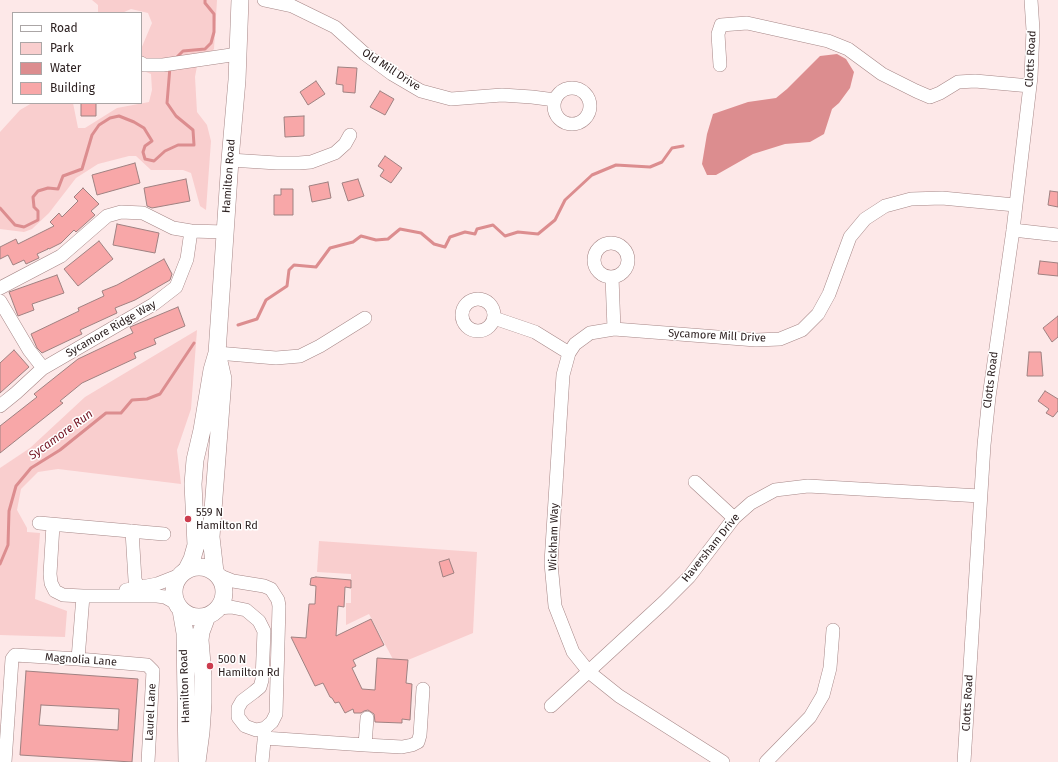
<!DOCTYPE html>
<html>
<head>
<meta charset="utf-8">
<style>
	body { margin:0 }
	#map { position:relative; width:1058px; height:762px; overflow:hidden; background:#fde8e8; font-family:"Fira Sans",sans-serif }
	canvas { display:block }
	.legend { position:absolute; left:12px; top:12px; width:130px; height:92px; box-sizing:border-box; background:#fff; border:1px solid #aba6a6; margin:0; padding:5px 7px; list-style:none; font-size:12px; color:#2d2121 }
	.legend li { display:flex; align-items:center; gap:8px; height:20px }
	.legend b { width:20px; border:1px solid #aba6a6 }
</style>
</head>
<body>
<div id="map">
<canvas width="1058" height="762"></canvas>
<ul class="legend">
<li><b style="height:5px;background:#fff"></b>Road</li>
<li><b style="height:11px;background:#f9cece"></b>Park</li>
<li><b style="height:11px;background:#dc8d8f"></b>Water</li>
<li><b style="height:11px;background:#f8a7a8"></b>Building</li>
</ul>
</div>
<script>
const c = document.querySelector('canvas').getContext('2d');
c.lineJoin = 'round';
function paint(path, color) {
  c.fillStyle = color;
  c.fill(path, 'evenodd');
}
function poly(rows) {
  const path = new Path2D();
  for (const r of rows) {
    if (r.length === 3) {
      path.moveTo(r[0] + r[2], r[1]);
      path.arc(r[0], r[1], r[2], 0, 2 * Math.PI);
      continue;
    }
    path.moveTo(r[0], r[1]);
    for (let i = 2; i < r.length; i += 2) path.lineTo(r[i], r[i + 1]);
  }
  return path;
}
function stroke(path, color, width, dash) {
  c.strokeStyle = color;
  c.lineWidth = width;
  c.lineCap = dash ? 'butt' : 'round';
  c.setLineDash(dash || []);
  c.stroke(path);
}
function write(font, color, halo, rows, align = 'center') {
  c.font = font + ' "Fira Sans",sans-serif';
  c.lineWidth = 3;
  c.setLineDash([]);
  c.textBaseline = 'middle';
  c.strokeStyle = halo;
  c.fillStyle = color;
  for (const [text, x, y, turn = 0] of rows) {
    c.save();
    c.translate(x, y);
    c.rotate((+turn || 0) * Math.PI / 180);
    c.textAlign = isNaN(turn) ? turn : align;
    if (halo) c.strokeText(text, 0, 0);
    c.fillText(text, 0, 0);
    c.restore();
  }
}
const green = poly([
	[92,0,217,0,214,49,197,66,195,77,197,112,207,125,211,141,206,210,200,206,191,173,183,170,151,170,136,156,129,156,98,164,76,178,49,213,32,229,24,232,0,229,0,132,20,110,32,103,73,103,78,128,85,128,117,108,149,102,152,90,151,74,141,70,141,49,152,23,148,13,131,9,122,13,98,13,98,5],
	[197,330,191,409,177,450,181,484,58,469,38,472,21,489,17,510,27,528,27,532,40,533,35,599,67,611,65,637,0,635,0,468,30,448,85,397],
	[319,541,477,552,473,633,396,665,369,614,346,625,346,603,351,603,351,574,317,572]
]);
const water = poly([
	[837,54,846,59,854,72,850,88,839,103,832,109,824,134,810,142,785,144,753,154,716,175,707,175,702,164,707,134,713,114,748,102,776,98,787,89,820,56]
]);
const stream = poly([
	[176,58,183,51,205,49,211,43,214,32,214,14,205,3,205,0],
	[0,208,15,225,24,227,38,220,38,211,34,207,33,197,38,191,48,188,58,189,63,176,82,169,92,135,99,125,110,118,119,116,134,122,144,128,152,141,145,146,143,152,145,159,154,161,165,151,178,145,194,145,193,130,176,116,167,103,170,67],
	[238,325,257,319,266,300,287,286,289,270,294,265,316,267,330,248,353,242,361,236,376,240,388,239,400,229,421,233,434,244,445,247,450,237,465,232,475,234,477,229,493,225,505,236,518,232,538,234,555,220,565,200,592,175,616,165,650,167,662,162,672,148,683,146],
	[0,564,8,545,9,511,16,486,31,468,60,450,106,413,121,413,132,400,147,399,160,394,194,343]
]);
const building = poly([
	[338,67,357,68,355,93,343,92,343,85,336,84,338,67],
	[316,81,325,94,308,105,300,92,316,81],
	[380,91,394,99,385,115,370,107,380,91],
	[81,103,96,103,96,116,81,116,81,103],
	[304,116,304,136,285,137,284,117,304,116],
	[385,156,402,168,391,183,380,176,384,170,378,166,385,156],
	[135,163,140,183,97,195,92,175,135,163],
	[186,179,190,201,152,208,147,206,144,188,186,179],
	[358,179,364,196,348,201,342,183,358,179],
	[328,182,331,198,312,202,309,186,328,182],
	[83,188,99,204,91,211,95,215,76,232,74,230,61,243,49,249,48,248,48,249,37,254,39,258,26,264,24,260,13,265,8,255,0,259,0,247,16,239,18,244,54,226,50,222,59,213,62,217,78,201,74,197,83,188],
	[281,189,293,189,293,215,274,215,274,195,281,195,281,189],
	[1050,191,1058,192,1058,207,1048,205,1050,191],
	[117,224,159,233,155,253,113,245,117,224],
	[99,241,113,259,78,286,64,269,99,241],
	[164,259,172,274,170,280,135,300,115,308,117,313,80,330,82,334,42,353,37,348,31,334,79,311,78,308,104,296,102,291,117,285,164,259],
	[1040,261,1058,263,1058,276,1038,274,1040,261],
	[57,275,64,293,32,304,34,310,18,316,9,292,57,275],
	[178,307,185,326,154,339,156,344,134,353,136,358,82,383,60,401,63,403,0,453,0,426,37,397,34,394,78,359,133,333,130,327,178,307],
	[1058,316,1058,337,1052,342,1043,328,1058,316],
	[14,350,29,367,0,393,0,363,14,350],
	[1029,352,1041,352,1043,376,1027,376,1029,352],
	[1045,391,1058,399,1058,411,1053,417,1046,413,1049,409,1038,401,1045,391],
	[449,559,454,573,443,577,439,562,449,559],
	[316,577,351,580,351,588,345,587,344,607,338,606,336,636,371,619,384,645,353,660,356,666,352,668,362,689,375,690,377,658,408,660,406,683,412,684,410,720,402,719,402,723,375,722,374,714,368,710,364,711,361,713,354,713,353,709,345,713,339,702,335,703,332,698,330,697,323,683,315,686,291,637,306,638,309,604,315,604,316,586,310,585,311,578,316,577],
	[26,671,138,679,132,762,20,755,26,671],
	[41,705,119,709,118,730,39,725,41,705]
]);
const minor = poly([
	[264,0,292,6,335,27,365,54,392,74,421,91,451,99,502,95,532,97,555,100],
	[141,63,144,65,163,65,238,54],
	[720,65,718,34,721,25,747,23,828,41,848,49,882,74,916,91,930,97,940,93,958,82,975,81,1030,86],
	[572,106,18],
	[230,160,277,163,299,163,311,162,335,153,345,144,350,135],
	[1013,230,1058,235],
	[611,260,17],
	[612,277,614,329],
	[0,288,61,256,107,216,121,212,143,213,173,228,191,231,225,232],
	[478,315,16],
	[0,301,29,350,43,368],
	[494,318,535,332,569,353],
	[217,353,276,358,300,356,320,346,365,318],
	[0,406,16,393,42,369,154,304,176,287,187,259,191,231],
	[695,482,734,518],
	[39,523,164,534],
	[53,525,50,574,51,583,55,591,63,595,83,596,157,596,165,597,176,603],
	[132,531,135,580,139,588],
	[218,575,233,581,264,586,271,589,278,600,279,606,276,714,272,722,265,728,256,730,245,726,238,717,238,708,242,701,254,692,260,687,262,680,264,631,259,621,246,610,231,607,218,608],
	[126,590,157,584,180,575],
	[78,659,83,596],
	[551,706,664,602,689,577,734,518,751,503,775,490,808,486,980,496],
	[264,738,365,745,402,747,412,745,418,742,420,735,423,689],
	[365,745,367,718],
	[5,762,12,659,15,655,78,659,147,665,153,671,148,762],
	[262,762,265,730],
	[723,762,619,696,589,672,573,652,555,606,551,563,563,375,569,353,575,344,590,333,614,329,756,340,780,339,802,330,818,314,829,294,850,237,865,219,885,206,911,199,942,198,1015,205],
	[766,762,810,717,823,695,830,668,833,630],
	[964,762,984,445,989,397,1013,230,1031,77,1033,30,1031,0]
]);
const major = poly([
	[199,592,25],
	[187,569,192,559,196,545,193,484,195,460,202,430,212,370,217,353,230,160,237,80,240,0],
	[215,572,211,537,212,523,223,379,218,357],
	[181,610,185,633,187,762],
	[197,762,201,732,203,703,203,676,200,640,201,632,207,616]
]);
const markers = [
	[188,519,4,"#cc3c4e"],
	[210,666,4,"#cc3c4e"]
];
const streetNames = [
	["Clotts Road",1031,59,-87],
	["Old Mill Drive",391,70,33],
	["Hamilton Road",229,176,-86],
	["Sycamore Ridge Way",111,329,-30],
	["Sycamore Mill Drive",717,336,3],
	["Clotts Road",991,380,-83],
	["Wickham Way",554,537,-88],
	["Haversham Drive",711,548,-51],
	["Magnolia Lane",81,660,4],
	["Hamilton Road",185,686,-92],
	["Clotts Road",968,703,-87],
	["Laurel Lane",151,712,-87]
];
const poiNames = [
	["559 N",196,513],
	["Hamilton Rd",196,526],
	["500 N",218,660],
	["Hamilton Rd",218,673]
];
const waterNames = [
	["Sycamore Run",61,435,-36]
];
paint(green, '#f9cece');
paint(water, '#dc8d8f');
stroke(stream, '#dc8d8f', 3);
paint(building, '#f8a7a8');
stroke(building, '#9f8181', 1);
stroke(minor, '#a68787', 14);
stroke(major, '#a68787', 18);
stroke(minor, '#fff', 13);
stroke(major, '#fff', 17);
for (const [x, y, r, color] of markers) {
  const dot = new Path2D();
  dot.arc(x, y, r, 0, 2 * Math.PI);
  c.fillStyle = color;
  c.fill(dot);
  stroke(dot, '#fff', 1.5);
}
write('11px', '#2d2121', '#fff', streetNames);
write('11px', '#2d2121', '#fff', poiNames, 'left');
write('italic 12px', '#751725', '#fff', waterNames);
</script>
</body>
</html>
